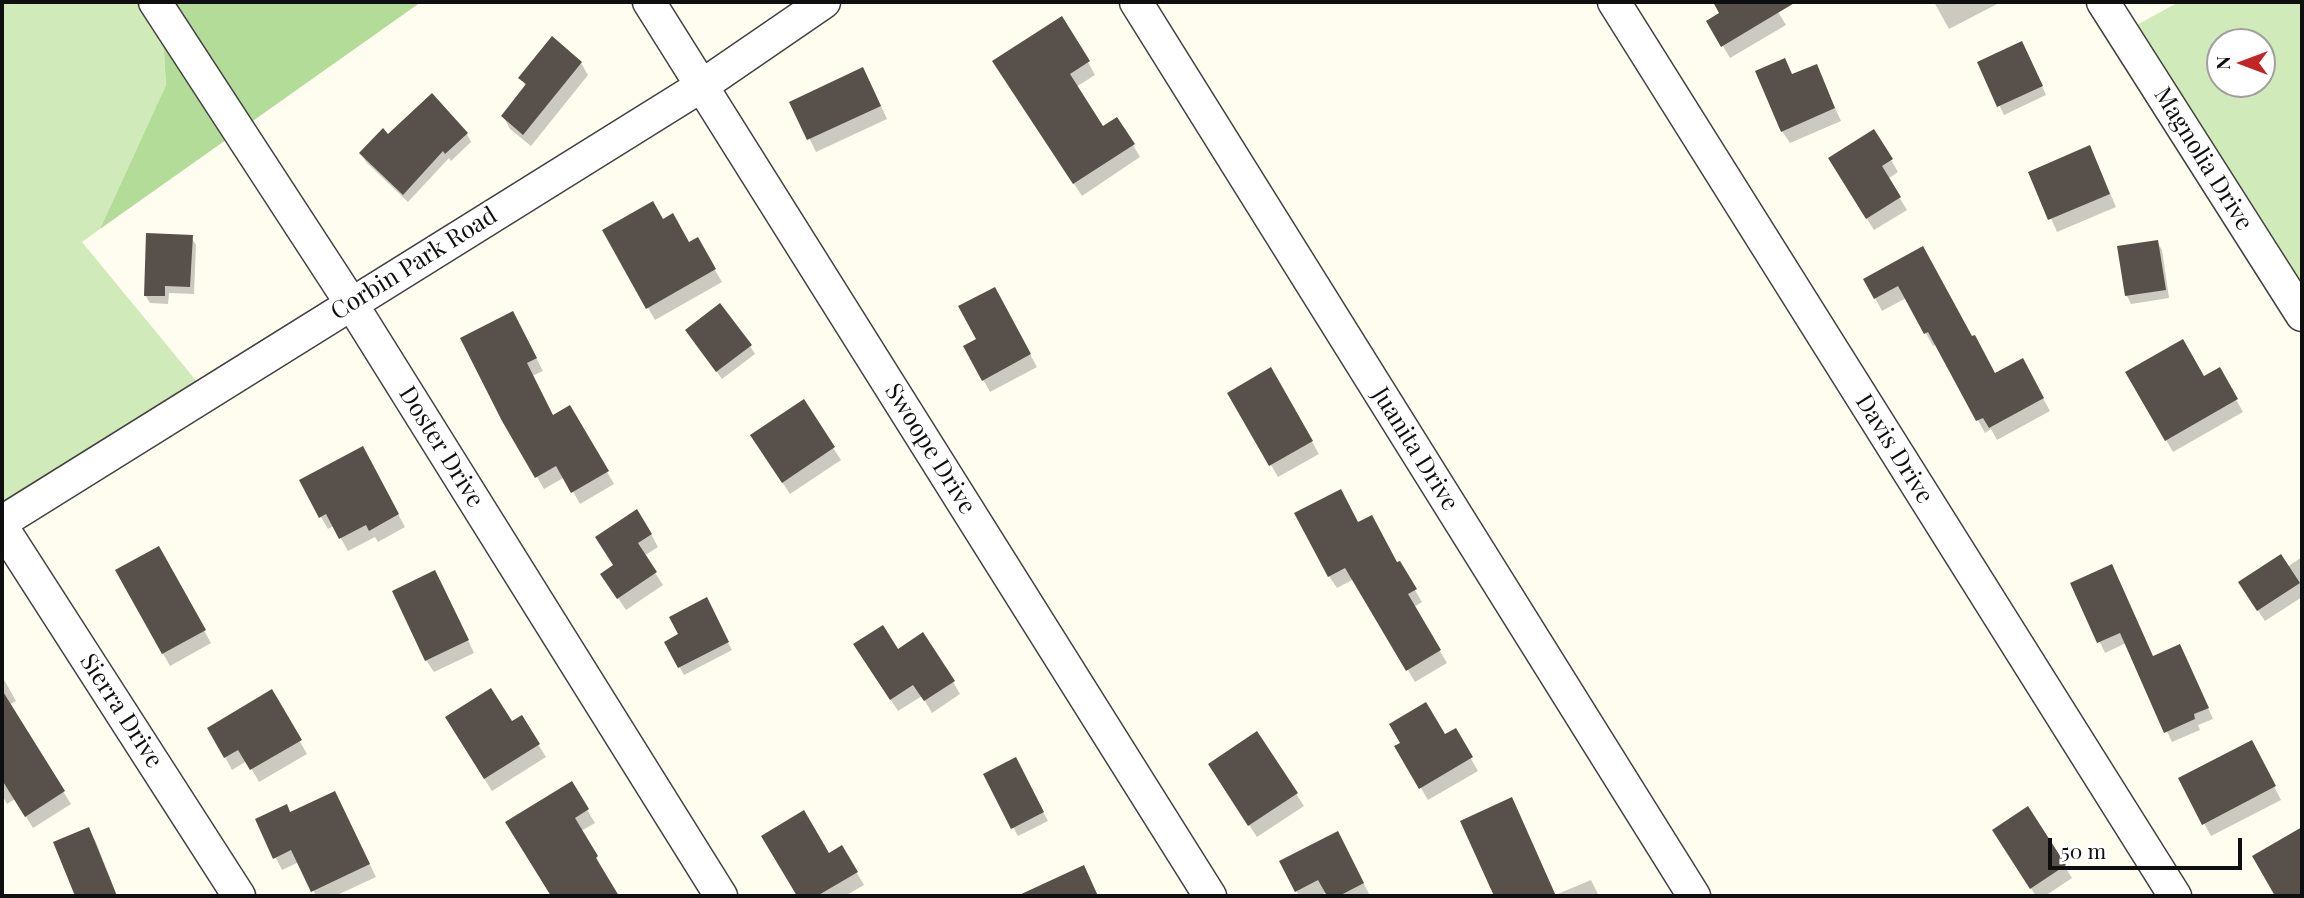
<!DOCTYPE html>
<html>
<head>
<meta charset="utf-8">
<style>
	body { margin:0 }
	#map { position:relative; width:2304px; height:898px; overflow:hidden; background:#fffdf0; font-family:"Playfair Display",serif }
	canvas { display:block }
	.frame { position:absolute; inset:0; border:4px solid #0f0f0f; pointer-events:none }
	.north { position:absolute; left:2206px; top:28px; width:70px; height:70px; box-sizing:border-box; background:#fff; border:2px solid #9f9f9f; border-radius:50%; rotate:270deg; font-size:19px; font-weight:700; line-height:28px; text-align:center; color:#0f0f0f }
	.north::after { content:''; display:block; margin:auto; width:24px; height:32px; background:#c22523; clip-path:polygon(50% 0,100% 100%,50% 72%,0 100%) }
	.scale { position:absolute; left:2048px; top:838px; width:194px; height:32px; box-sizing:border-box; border:4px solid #0f0f0f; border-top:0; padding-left:9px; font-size:21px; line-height:24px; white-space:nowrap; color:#0f0f0f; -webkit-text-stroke:5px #fff; paint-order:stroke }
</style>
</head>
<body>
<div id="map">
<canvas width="2304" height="898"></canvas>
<div class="frame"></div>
<div class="north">N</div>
<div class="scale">50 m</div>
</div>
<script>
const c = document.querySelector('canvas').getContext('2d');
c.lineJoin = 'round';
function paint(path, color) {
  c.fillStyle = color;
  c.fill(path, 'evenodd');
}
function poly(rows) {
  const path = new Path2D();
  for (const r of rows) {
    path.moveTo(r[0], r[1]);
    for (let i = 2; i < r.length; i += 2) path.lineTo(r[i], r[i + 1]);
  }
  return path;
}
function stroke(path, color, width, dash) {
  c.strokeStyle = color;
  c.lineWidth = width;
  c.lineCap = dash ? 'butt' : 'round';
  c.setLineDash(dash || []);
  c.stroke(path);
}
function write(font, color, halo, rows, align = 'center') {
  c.font = font + ' "Playfair Display",serif';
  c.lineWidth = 7;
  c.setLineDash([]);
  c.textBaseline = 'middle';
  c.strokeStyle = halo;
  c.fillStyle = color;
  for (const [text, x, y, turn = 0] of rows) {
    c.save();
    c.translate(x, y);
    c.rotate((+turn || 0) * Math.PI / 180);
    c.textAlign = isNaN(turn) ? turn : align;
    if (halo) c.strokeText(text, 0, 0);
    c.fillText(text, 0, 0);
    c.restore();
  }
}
const green = poly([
	[2,2,161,2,166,85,100,229,82,242,208,395,2,533],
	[2179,2,2302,2,2302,294,2131,28],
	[2220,42,2262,42,2262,84,2220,84]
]);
const forest = poly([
	[161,2,421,2,100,229,166,85]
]);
const shadow = poly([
	[1714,2,1772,2,1786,25,1730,58,1708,21,1721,13],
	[1934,2,2001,2,1949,29],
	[2026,51,2046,95,2004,115,1979,63],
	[1088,62,1095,75,1076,87,1103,128,1133,145,1140,157,1082,196,1001,73],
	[581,63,588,75,531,146,510,129,503,116,526,87,521,78],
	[1816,66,1841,121,1790,143,1782,131,1793,76],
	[870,82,887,119,816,152,792,103],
	[1874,131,1898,172,1888,179,1907,210,1874,230,1837,171],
	[467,134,471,142,451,161,449,158,408,202,366,162,361,154,388,136],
	[2096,160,2116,207,2057,232,2031,172],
	[662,221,688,244,697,239,722,282,655,320,604,231],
	[191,237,196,245,194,294,169,293,168,304,150,303,145,295],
	[2157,242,2162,250,2169,298,2131,304,2127,296,2119,247],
	[1923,248,1972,338,1995,375,2022,360,2050,411,1997,440,1991,429,1985,433,1936,344,1933,346,1906,298,1882,311,1865,279],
	[994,289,1037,367,990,392,965,347,978,339],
	[519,325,543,371,532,376,553,417,570,407,614,484,580,504,565,477,544,489,504,420],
	[692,338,750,346,755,354,722,379],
	[1270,369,1319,454,1278,477,1229,393],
	[2219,370,2243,412,2173,452,2128,373,2204,379],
	[803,402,841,460,790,494,760,448],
	[369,461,405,527,378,542,375,537,348,551,334,526,328,529,321,517],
	[1358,524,1397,565,1399,563,1422,602,1414,607,1447,663,1415,682,1354,579,1337,588,1329,576],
	[651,534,658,547,644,556,663,585,626,610,610,586,615,566,597,538],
	[158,548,211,643,170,666,117,571],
	[2302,557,2302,597,2265,621,2247,594],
	[442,584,474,653,434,672,426,660],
	[2073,584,2153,658,2185,656,2213,719,2198,725,2200,730,2172,742,2126,643,2105,653],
	[710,608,732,650,684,675,666,643,681,635],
	[898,651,953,682,960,694,932,713,922,696,898,711,863,657],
	[2,676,16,701,9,705,71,804,33,828,15,799,7,804,2,795],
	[272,692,307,754,259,782,247,761,232,770,209,728],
	[521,717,546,757,492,791,454,730,511,724],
	[1455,731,1478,771,1428,800,1397,747,1444,737],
	[1257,733,1304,806,1257,837,1217,777],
	[2258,755,2281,800,2211,836,2180,779],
	[1020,767,1048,821,1018,836,985,775],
	[571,783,595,823,581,831,618,896,551,896,507,823],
	[1511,800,1555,895,1591,880,1599,896,1530,896,1529,893,1521,896,1496,896,1462,822],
	[341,805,376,877,335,896,316,896,299,862,282,870,257,820],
	[2027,808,2072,878,2045,896,2036,896,2001,842],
	[89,829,96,842,117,896,77,896,56,843],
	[763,837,829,855,841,847,864,885,845,896,799,896],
	[1345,846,1370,896,1329,896,1327,892,1319,896,1299,896,1282,862]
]);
const building = poly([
	[1713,2,1796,2,1721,47,1706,21,1719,13],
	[1062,16,1090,61,1070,74,1103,126,1117,117,1135,144,1073,184,992,61],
	[552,36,582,62,523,135,501,116,526,84,518,78],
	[2022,41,2043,86,1997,107,1977,62],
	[1785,58,1792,74,1817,64,1835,108,1781,132,1755,71],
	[863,67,881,106,807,140,789,102],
	[432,93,468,133,445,154,443,151,403,195,359,153,383,128,388,134],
	[1874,129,1893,159,1882,166,1901,197,1866,219,1828,158],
	[2090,145,2110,194,2048,220,2028,172],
	[653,201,663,219,673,213,689,242,698,237,716,269,646,309,602,230],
	[146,233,193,235,190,287,165,286,165,296,144,296],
	[2158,240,2166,290,2125,296,2117,246],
	[1923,246,1972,336,1975,335,1995,373,2023,358,2044,398,1989,428,1983,418,1976,421,1928,332,1924,334,1898,286,1874,299,1863,279],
	[995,287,1031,354,982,381,963,346,976,339,958,306],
	[720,303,752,345,716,372,685,330],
	[513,311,537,358,527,363,553,415,570,405,609,471,571,493,556,466,535,478,502,421,460,338],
	[2183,339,2204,376,2220,367,2238,399,2165,441,2125,372],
	[1271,367,1313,441,1269,466,1227,393],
	[804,399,835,447,782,483,750,435],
	[363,446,399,514,369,531,366,525,339,539,326,514,319,518,299,480],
	[1341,489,1358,522,1372,515,1397,562,1400,561,1417,589,1408,594,1441,650,1406,671,1345,568,1328,577,1294,513],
	[637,509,652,534,638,543,657,572,617,599,600,574,613,565,595,537],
	[159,546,206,630,162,654,115,570],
	[2281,554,2300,583,2257,611,2238,582],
	[2112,564,2153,656,2180,644,2209,708,2194,714,2195,719,2164,733,2120,633,2097,643,2070,583],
	[435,570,469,640,425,661,392,591],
	[707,597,729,642,678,668,664,642,678,634,669,617],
	[883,625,898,649,923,632,955,681,924,701,913,685,890,700,853,644],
	[491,688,512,721,522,715,540,744,484,779,445,717],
	[272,689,302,740,250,770,238,750,224,758,207,728],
	[2,690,65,791,25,817,2,780],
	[1426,702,1445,734,1456,728,1473,757,1419,789,1394,746,1400,743,1389,724],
	[1257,731,1298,793,1248,826,1208,764],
	[2252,740,2276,786,2202,825,2178,778],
	[1016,757,1044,812,1011,829,983,774],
	[572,781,589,809,575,818,598,856,596,858,619,896,551,896,505,822],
	[335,791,370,864,311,892,291,850,273,859,255,819,287,804,290,812],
	[1512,797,1556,896,1494,896,1460,821],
	[2028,806,2066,865,2030,889,1992,830],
	[804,810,829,853,842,845,858,872,817,896,797,896,761,836],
	[89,827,117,896,75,896,53,842],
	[2302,827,2302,896,2275,896,2252,856],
	[1338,831,1364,883,1339,896,1327,896,1318,880,1295,892,1279,861],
	[1084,865,1098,896,1017,896]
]);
const street = poly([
	[155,2,351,303,721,896],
	[649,2,1210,896],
	[1136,2,1694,896],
	[1614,2,2175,896],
	[2103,2,2302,315],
	[2,522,703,85,824,2],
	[2,527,239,896]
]);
const streetNames = [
	["Magnolia Drive",2203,159,58],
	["Corbin Park Road",414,264,-32],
	["Doster Drive",441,447,58],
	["Swoope Drive",930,449,58],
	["Juanita Drive",1415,449,58],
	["Davis Drive",1894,449,58],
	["Sierra Drive",121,711,57]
];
paint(green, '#d0ebb9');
paint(forest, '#b2dc98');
paint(shadow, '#0003');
paint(building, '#58514b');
stroke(street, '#424242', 35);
stroke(street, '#fff', 32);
write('24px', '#0f0f0f', '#fff', streetNames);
</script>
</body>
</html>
